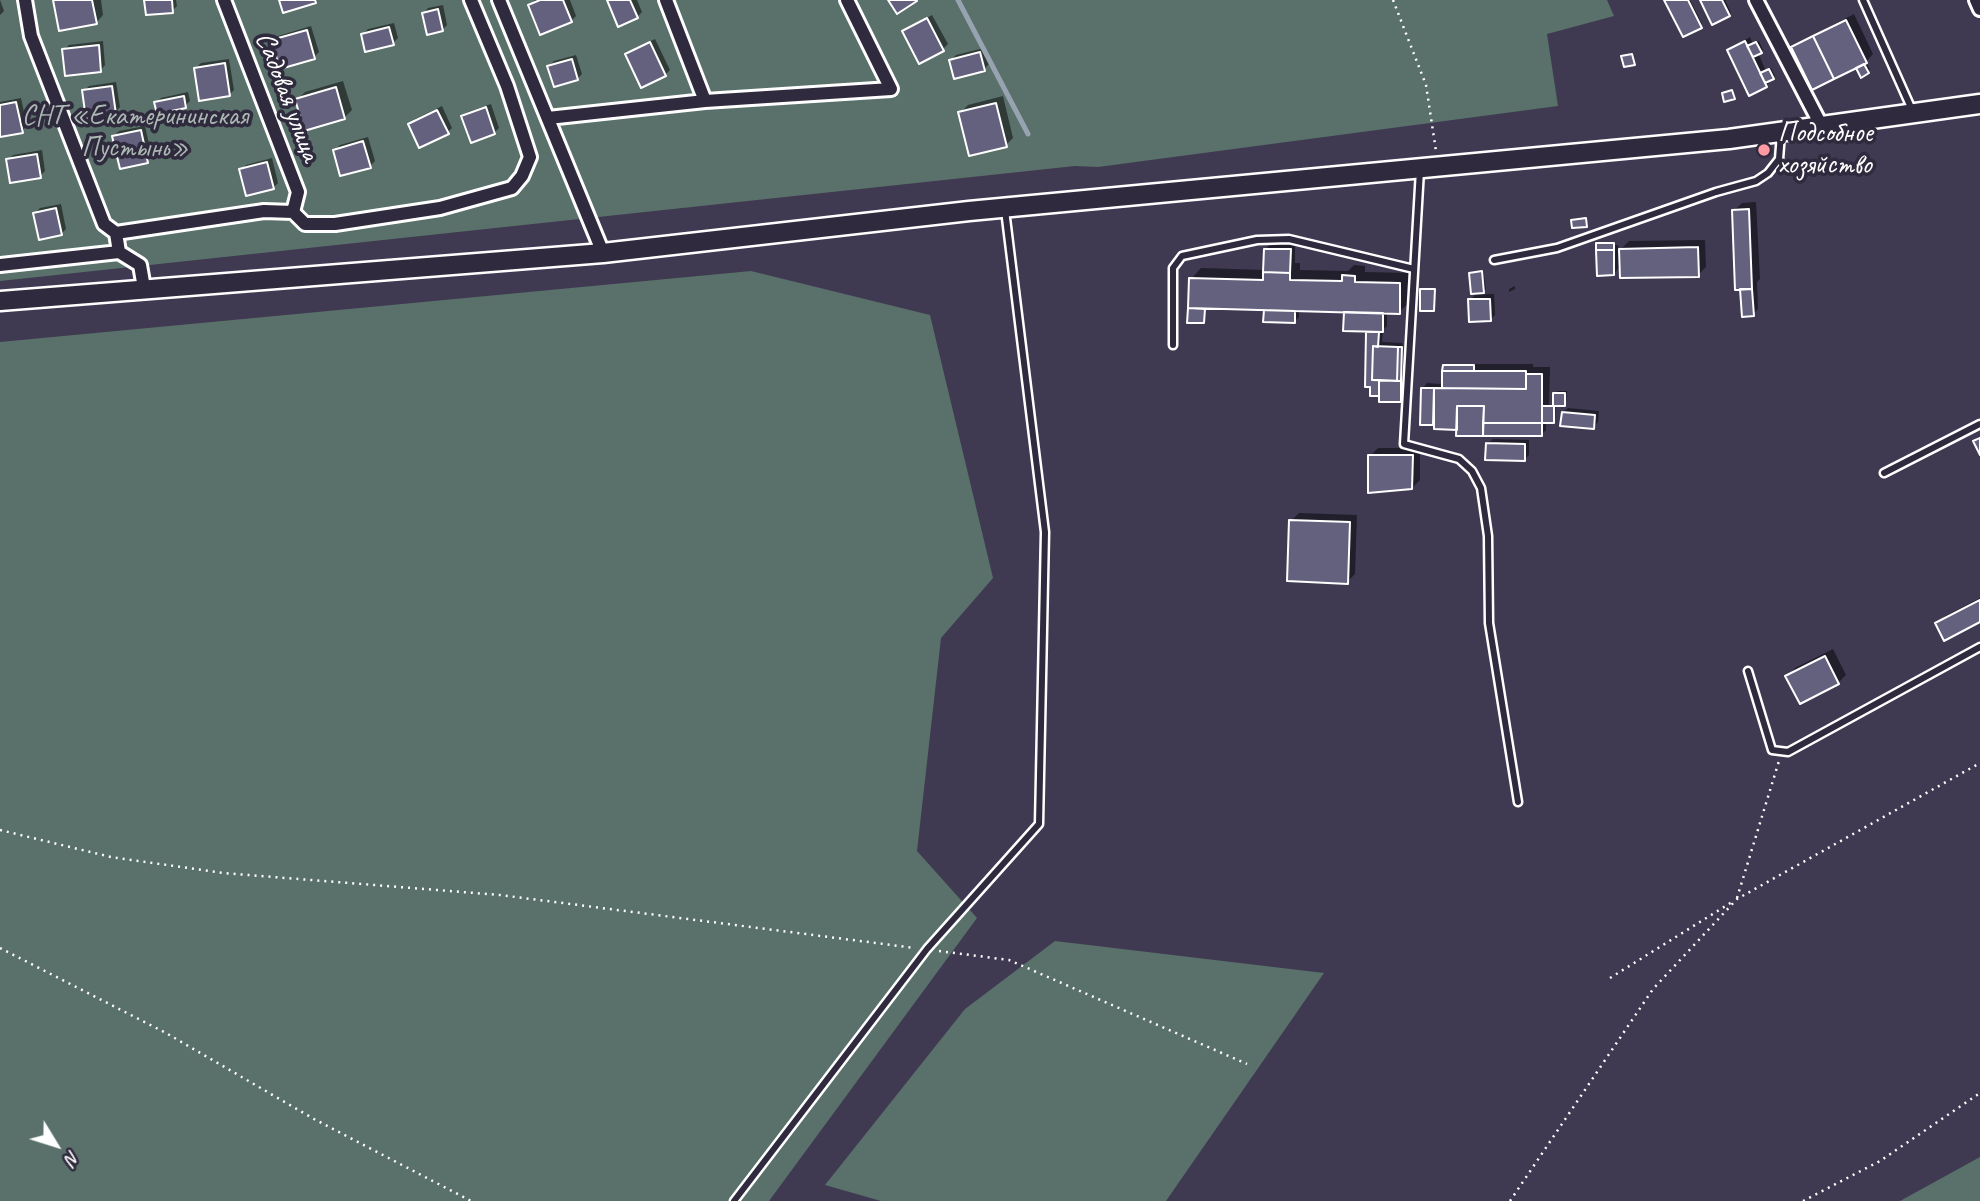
<!DOCTYPE html>
<html>
<head>
<meta charset="utf-8">
<style>
	body { margin:0 }
	#map { position:relative; width:1980px; height:1201px; overflow:hidden; background:#3f3a51; font-family:Caveat,sans-serif }
	canvas { display:block }
	.north { position:absolute; left:21px; top:1110px; width:70px; height:70px; -webkit-text-stroke:5px #2f2a3d; paint-order:stroke; rotate:128deg; font-size:19px; font-weight:700; line-height:28px; text-align:center; color:#fff }
	.north::after { content:''; display:block; margin:auto; width:24px; height:32px; background:#fff; clip-path:polygon(50% 0,100% 100%,50% 72%,0 100%) }
</style>
</head>
<body>
<div id="map">
<canvas width="1980" height="1201"></canvas>
<div class="north">N</div>
</div>
<script>
const c = document.querySelector('canvas').getContext('2d');
c.lineJoin = 'round';
function paint(path, color) {
  c.fillStyle = color;
  c.fill(path, 'evenodd');
}
function poly(rows) {
  const path = new Path2D();
  for (const r of rows) {
    path.moveTo(r[0], r[1]);
    for (let i = 2; i < r.length; i += 2) path.lineTo(r[i], r[i + 1]);
  }
  return path;
}
function stroke(path, color, width, dash) {
  c.strokeStyle = color;
  c.lineWidth = width;
  c.lineCap = dash ? 'butt' : 'round';
  c.setLineDash(dash || []);
  c.stroke(path);
}
function write(font, color, halo, rows, align = 'center') {
  c.font = font + ' Caveat,sans-serif';
  c.lineWidth = 7;
  c.setLineDash([]);
  c.textBaseline = 'middle';
  c.strokeStyle = halo;
  c.fillStyle = color;
  for (const [text, x, y, turn = 0] of rows) {
    c.save();
    c.translate(x, y);
    c.rotate((+turn || 0) * Math.PI / 180);
    c.textAlign = isNaN(turn) ? turn : align;
    if (halo) c.strokeText(text, 0, 0);
    c.fillText(text, 0, 0);
    c.restore();
  }
}
const green = poly([
	[0,0,1607,0,1614,16,1547,34,1558,106,1098,167,1075,166,0,281],
	[751,271,930,315,993,578,941,638,917,851,977,918,769,1201,0,1201,0,342],
	[1055,941,1324,973,1166,1201,881,1201,825,1185,965,1009],
	[1980,1157,1980,1201,1900,1201]
]);
const shadow = poly([
	[0,0,4,11,0,15],
	[54,0,101,0,103,15,96,23],
	[146,0,176,0,177,6,172,11],
	[535,0,570,0,576,16,571,21,530,5],
	[609,0,637,0,642,12,637,17],
	[1666,0,1690,0,1702,24,1701,26],
	[1702,0,1725,0,1731,13,1729,15],
	[443,5,447,25,442,30,424,13,428,8],
	[1854,14,1873,54,1866,62,1870,70,1868,72,1861,75,1864,63,1794,47,1798,43],
	[932,15,948,44,943,49,904,31],
	[394,23,398,38,393,43,363,34,368,29],
	[311,26,319,52,314,57,273,41,278,36],
	[1750,37,1753,44,1759,41,1763,50,1758,53,1766,71,1771,68,1775,76,1766,86,1729,50],
	[655,39,670,70,665,75,627,54,632,50],
	[103,41,105,65,101,70,64,50,69,45],
	[984,48,989,64,984,69,951,60,956,55],
	[576,55,582,74,577,79,549,66,554,61],
	[229,59,234,90,229,95,196,68,201,63],
	[343,81,352,110,344,118,297,100,305,92],
	[116,82,120,107,115,112,84,91,89,86],
	[188,92,190,101,185,106,156,103,161,98],
	[1003,96,1013,138,1006,145,960,113,968,105],
	[21,98,27,126,22,131,0,136,0,102],
	[491,104,499,128,494,133,463,116,468,112],
	[442,106,452,128,448,132,410,124,415,119],
	[145,126,152,157,147,161,114,136,119,131],
	[368,137,375,161,370,166,335,150,340,145],
	[42,150,45,171,40,176,8,160,13,155],
	[272,158,278,183,273,188,241,170,246,165],
	[1756,202,1760,279,1757,282,1758,309,1753,314,1734,211,1742,203],
	[61,204,66,229,61,234,35,213,40,208],
	[1705,240,1706,267,1698,275,1621,266,1614,273,1598,244,1615,242,1615,245,1618,245,1618,252,1629,241],
	[1270,244,1295,245,1295,263,1300,263,1300,270,1348,271,1354,265,1365,266,1365,272,1410,273,1410,302,1399,312,1387,312,1387,326,1383,330,1382,342,1402,343,1403,346,1405,396,1400,401,1381,395,1372,386,1366,386,1368,330,1345,311,1299,310,1299,317,1294,322,1265,309,1206,307,1204,322,1189,321,1191,279,1201,268,1265,270,1266,249],
	[1483,270,1486,289,1484,291,1471,273],
	[1515,286,1515,289,1509,292,1509,289],
	[1424,288,1436,288,1433,309,1422,290],
	[1494,294,1495,315,1490,320,1470,300,1475,295],
	[1446,364,1533,364,1533,367,1550,367,1549,405,1555,405,1557,391,1567,391,1566,403,1556,405,1555,420,1546,422,1546,430,1541,435,1458,428,1435,421,1433,423,1423,388,1427,383,1440,384,1444,380],
	[1568,408,1599,411,1598,422,1593,427,1563,412],
	[1493,439,1529,440,1529,455,1524,460,1488,444],
	[1378,448,1420,448,1420,480,1412,488,1370,456],
	[1299,513,1357,515,1355,574,1347,582,1291,521],
	[1980,598,1980,620,1937,624,1945,616],
	[1833,649,1846,675,1838,683,1788,676,1795,668]
]);
const stream = poly([
	[958,0,1028,134]
]);
const building = poly([
	[53,0,92,0,97,24,59,31,53,0],
	[144,0,172,0,173,13,146,15,144,0],
	[279,0,315,0,316,3,283,13,279,0],
	[540,0,563,0,572,22,540,35,528,5,540,0],
	[607,0,630,0,638,18,618,27,607,0],
	[888,0,916,0,917,1,897,14,888,0],
	[1664,0,1688,0,1702,28,1683,37,1664,0],
	[1700,0,1722,0,1730,16,1712,25,1700,0],
	[438,9,443,31,427,35,422,13,438,9],
	[927,18,944,51,919,64,902,31,927,18],
	[1846,20,1867,63,1834,79,1813,36,1846,20],
	[389,27,394,45,365,52,361,34,389,27],
	[307,30,315,59,280,69,271,40,307,30],
	[1813,36,1834,79,1812,90,1791,47,1813,36],
	[1745,41,1767,87,1749,96,1727,50,1745,41],
	[650,42,666,76,641,88,625,54,650,42],
	[1756,42,1762,53,1753,57,1747,46,1756,42],
	[99,45,101,72,65,76,62,49,99,45],
	[980,52,985,71,954,79,949,60,980,52],
	[1632,54,1635,65,1624,67,1621,56,1632,54],
	[572,59,578,80,554,87,547,66,572,59],
	[225,63,230,96,199,101,194,68,225,63],
	[1864,64,1869,73,1861,78,1856,68,1864,64],
	[1769,69,1774,79,1765,83,1760,73,1769,69],
	[112,86,116,114,86,119,82,90,112,86],
	[336,87,345,119,304,131,295,99,336,87],
	[1732,90,1735,99,1724,102,1722,93,1732,90],
	[184,96,186,108,157,114,154,102,184,96],
	[16,102,23,133,0,137,0,105,16,102],
	[996,103,1007,147,969,156,958,112,996,103],
	[486,107,495,134,471,143,461,116,486,107],
	[437,110,449,134,419,148,408,124,437,110],
	[141,130,148,163,120,169,112,136,141,130],
	[363,141,371,168,340,176,333,150,363,141],
	[37,154,41,178,10,183,6,159,37,154],
	[267,162,274,189,246,196,239,169,267,162],
	[56,208,62,235,39,240,33,213,56,208],
	[1749,209,1752,289,1735,290,1732,210,1749,209],
	[1586,218,1587,227,1572,228,1571,220,1586,218],
	[1596,243,1614,243,1614,250,1596,250,1596,243],
	[1698,247,1699,277,1620,278,1619,249,1698,247],
	[1264,249,1291,249,1290,273,1263,272,1264,249],
	[1596,250,1614,250,1614,275,1597,276,1596,250],
	[1482,271,1484,293,1471,294,1469,273,1482,271],
	[1263,272,1290,273,1290,280,1342,281,1342,275,1355,276,1355,282,1400,283,1400,314,1188,308,1189,278,1263,280,1263,272],
	[1420,289,1435,289,1434,311,1420,311,1420,289],
	[1740,289,1752,289,1754,316,1742,317,1740,289],
	[1468,299,1490,299,1491,321,1469,322,1468,299],
	[1188,308,1205,309,1204,323,1187,323,1188,308],
	[1264,310,1295,311,1295,323,1263,322,1264,310],
	[1344,312,1383,313,1383,332,1343,331,1344,312],
	[1366,332,1379,332,1378,347,1373,346,1372,380,1379,380,1379,396,1370,396,1370,387,1365,387,1366,332],
	[1373,346,1398,347,1397,381,1372,380,1373,346],
	[1398,347,1402,347,1401,381,1397,381,1398,347],
	[1443,365,1474,365,1474,371,1442,371,1443,365],
	[1442,371,1526,371,1526,389,1442,388,1442,371],
	[1526,374,1542,374,1542,423,1483,423,1484,406,1457,406,1457,430,1434,429,1434,388,1526,389,1526,374],
	[1379,380,1401,381,1401,402,1379,402,1379,380],
	[1421,388,1434,388,1433,425,1420,425,1421,388],
	[1553,393,1565,393,1565,406,1553,406,1553,393],
	[1457,406,1484,406,1483,436,1456,436,1457,406],
	[1542,406,1554,406,1554,423,1542,423,1542,406],
	[1562,412,1595,415,1594,429,1560,426,1562,412],
	[1483,423,1542,423,1542,436,1483,436,1483,423],
	[1980,438,1980,455,1973,441,1980,438],
	[1486,443,1525,444,1525,461,1485,460,1486,443],
	[1368,455,1413,455,1412,489,1368,493,1368,455],
	[1289,520,1350,522,1348,584,1287,581,1289,520],
	[1980,600,1980,622,1944,641,1935,623,1980,600],
	[1825,656,1839,684,1800,704,1785,676,1825,656]
]);
const path = poly([
	[1393,0,1426,85,1436,151],
	[0,830,111,857,223,873,500,895,915,948],
	[1737,898,1779,761],
	[0,948,166,1033,314,1119,471,1201],
	[939,951,1009,960,1247,1064],
	[1610,978,1732,902],
	[1510,1201,1653,989,1737,899,1980,763],
	[1803,1201,1880,1161,1980,1093]
]);
const lane = poly([
	[1863,0,1913,112],
	[1420,170,1404,444,1459,459,1472,471,1481,488,1488,536,1489,623,1518,802],
	[1494,260,1557,248,1716,192,1756,181,1768,173,1779,159,1781,134],
	[1173,345,1173,268,1182,256,1257,240,1289,239,1414,269],
	[1884,473,1980,424],
	[1748,671,1772,750,1788,752,1980,647],
	[734,1201,927,949,1039,824,1045,532,1005,210]
]);
const street = poly([
	[25,0,31,36,104,224,116,233,119,252,140,265,144,288],
	[224,0,298,192,293,212],
	[499,0,603,253],
	[666,0,705,101],
	[1756,0,1822,127],
	[1976,0,1980,9],
	[548,118,705,101,891,89,847,0],
	[116,233,264,211,293,212,305,224,335,224,440,208,512,188,522,176,530,157,507,86,471,0],
	[0,265,119,252]
]);
const secondary = poly([
	[0,301,603,253,969,211,1729,139,1980,104]
]);
const markers = [
	[1764,150,7,"#ff9aa2"]
];
const streetNames = [
	["Садовая улица",287,97,69]
];
const parkNames = [
	["СНТ «Екатерининская",135,117],
	["Пустынь»",135,149]
];
const poiNames = [
	["Подсобное",1778,134],
	["хозяйство",1778,166]
];
paint(green, '#5a706a');
paint(shadow, '#0007');
stroke(stream, '#98a3b2', 5);
paint(building, '#64617f');
stroke(building, '#fff', 2);
stroke(lane, '#fff', 11);
stroke(street, '#fff', 18);
stroke(secondary, '#fff', 23);
stroke(path, '#fff', 2.5, [2, 5]);
stroke(lane, '#2f2a3d', 6);
stroke(street, '#2f2a3d', 12);
stroke(secondary, '#2f2a3d', 18);
for (const [x, y, r, color] of markers) {
  const dot = new Path2D();
  dot.arc(x, y, r, 0, 2 * Math.PI);
  c.fillStyle = color;
  c.fill(dot);
  stroke(dot, '#2f2a3d', 2.5);
}
write('28px', '#fff', '#2f2a3d', streetNames);
write('28px', '#acb8b4', '#2f2a3d', parkNames);
write('28px', '#fff', '#2f2a3d', poiNames, 'left');
</script>
</body>
</html>
